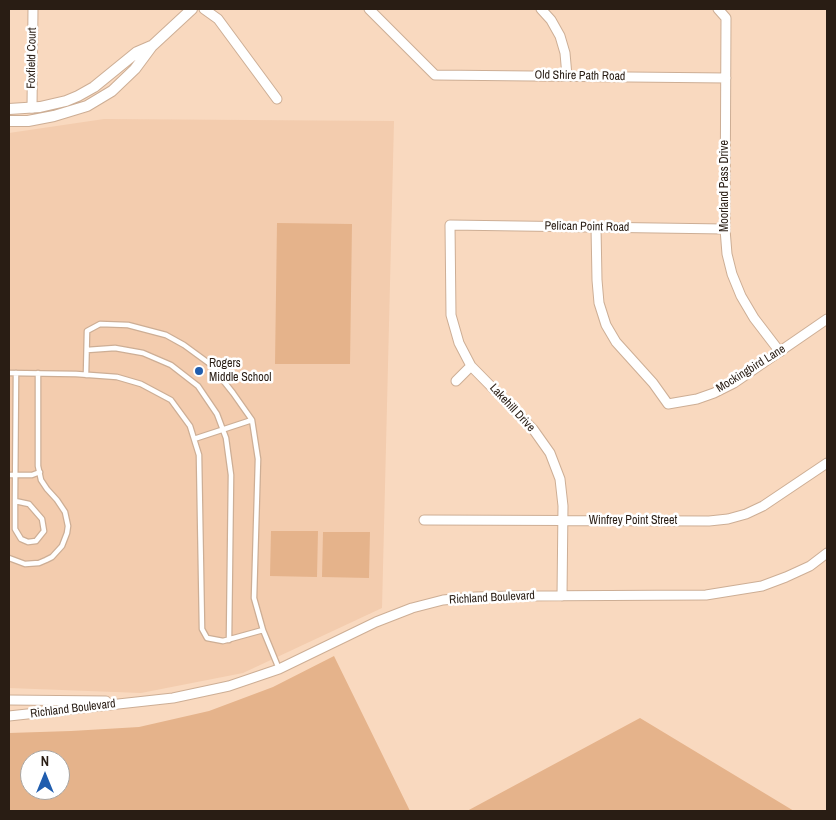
<!DOCTYPE html>
<html>
<head>
<meta charset="utf-8">
<style>
	body { margin:0 }
	#map { position:relative; width:836px; height:820px; overflow:hidden; background:#f9d9bf; font-family:"Archivo Narrow",sans-serif }
	canvas { display:block }
	.frame { position:absolute; inset:0; border:10px solid #291d14; pointer-events:none }
	.north { position:absolute; left:20px; top:750px; width:50px; height:50px; box-sizing:border-box; background:#fff; border:1px solid #a9a5a1; border-radius:50%; rotate:0deg; font-size:14px; font-weight:700; line-height:20px; text-align:center; color:#291d14 }
	.north::after { content:''; display:block; margin:auto; width:18px; height:22px; background:#205dae; clip-path:polygon(50% 0,100% 100%,50% 72%,0 100%) }
</style>
</head>
<body>
<div id="map">
<canvas width="836" height="820"></canvas>
<div class="frame"></div>
<div class="north">N</div>
</div>
<script>
const c = document.querySelector('canvas').getContext('2d');
c.lineJoin = 'round';
function paint(path, color) {
  c.fillStyle = color;
  c.fill(path, 'evenodd');
}
function poly(rows) {
  const path = new Path2D();
  for (const r of rows) {
    path.moveTo(r[0], r[1]);
    for (let i = 2; i < r.length; i += 2) path.lineTo(r[i], r[i + 1]);
  }
  return path;
}
function stroke(path, color, width, dash) {
  c.strokeStyle = color;
  c.lineWidth = width;
  c.lineCap = dash ? 'butt' : 'round';
  c.setLineDash(dash || []);
  c.stroke(path);
}
function write(font, color, halo, rows, align = 'center') {
  c.font = font + ' "Archivo Narrow",sans-serif';
  c.lineWidth = 5;
  c.setLineDash([]);
  c.textBaseline = 'middle';
  c.strokeStyle = halo;
  c.fillStyle = color;
  for (const [text, x, y, turn = 0] of rows) {
    c.save();
    c.translate(x, y);
    c.rotate((+turn || 0) * Math.PI / 180);
    c.textAlign = isNaN(turn) ? turn : align;
    if (halo) c.strokeText(text, 0, 0);
    c.fillText(text, 0, 0);
    c.restore();
  }
}
const built = poly([
	[104,119,394,121,382,608,243,673,141,693,9,688,9,133]
]);
const green = poly([
	[277,223,352,224,350,364,275,364],
	[271,531,318,531,317,577,270,576],
	[323,532,370,532,369,578,322,577],
	[334,656,410,811,9,811,9,733,71,731,139,727,209,711,273,687],
	[30,760,60,760,60,790,30,790],
	[640,718,794,811,467,811]
]);
const service = poly([
	[87,350,115,348,143,353,171,365,198,386,217,414,226,438,231,475,229,640],
	[9,373,76,374,117,377,141,384,171,400,190,426,199,455,202,629,207,638,223,641,263,630,279,669],
	[86,375,87,331,100,324,128,325,166,335,184,345,210,364,233,393,252,420,258,459,254,598,263,630],
	[194,439,252,420],
	[9,475,32,475,40,472],
	[15,501,29,504,42,519,44,531,36,541,28,542,21,539,15,529,15,501,16,373],
	[9,558,25,564,39,563,46,560,52,557,62,546,67,533,68,526,65,512,57,500,47,489,41,480,38,466,38,373]
]);
const minor = poly([
	[204,9,218,19,277,99],
	[369,9,435,75,726,78],
	[541,9,551,20,560,36,565,53,567,76],
	[718,9,726,18,725,229,727,254,732,274,741,296,754,318,780,352],
	[32,108,33,9],
	[596,227,597,280,599,303,606,325,616,342,653,383,668,404,697,399,714,393,734,383,827,319],
	[456,381,471,366],
	[424,520,709,521,728,519,746,514,763,506,827,463],
	[562,596,563,506,560,479,550,453,533,429,471,366,459,343,451,315,450,225,725,229],
	[9,700,106,701],
	[9,716,173,698,229,686,279,669,376,622,412,608,443,600,475,597,512,596,706,595,762,586,786,577,810,566,827,553]
]);
const tertiary = poly([
	[9,109,40,107,66,101,78,96,94,87,137,52,151,46],
	[9,121,28,121,54,116,87,106,112,91,135,69,152,46,192,9]
]);
const markers = [
	[199,371,5,"#205dae"]
];
const streetNames = [
	["Foxfield Court",32,58,-89],
	["Old Shire Path Road",580,76,1],
	["Moorland Pass Drive",725,186,-90],
	["Pelican Point Road",587,227,1],
	["Mockingbird Lane",751,369,-32],
	["Lakehill Drive",512,408,47],
	["Winfrey Point Street",633,521],
	["Richland Boulevard",492,598,-3],
	["Richland Boulevard",73,709,-7]
];
const poiNames = [
	["Rogers",209,364],
	["Middle School",209,378]
];
paint(built, '#f3ccae');
paint(green, '#e5b38b');
stroke(service, '#cdae95', 7);
stroke(minor, '#cdae95', 11);
stroke(tertiary, '#cdae95', 12);
stroke(service, '#fff', 4.5);
stroke(minor, '#fff', 9);
stroke(tertiary, '#fff', 10);
for (const [x, y, r, color] of markers) {
  const dot = new Path2D();
  dot.arc(x, y, r, 0, 2 * Math.PI);
  c.fillStyle = color;
  c.fill(dot);
  stroke(dot, '#fff', 2);
}
write('12px', '#291d14', '#fff', streetNames);
write('12px', '#291d14', '#fff', poiNames, 'left');
</script>
</body>
</html>
